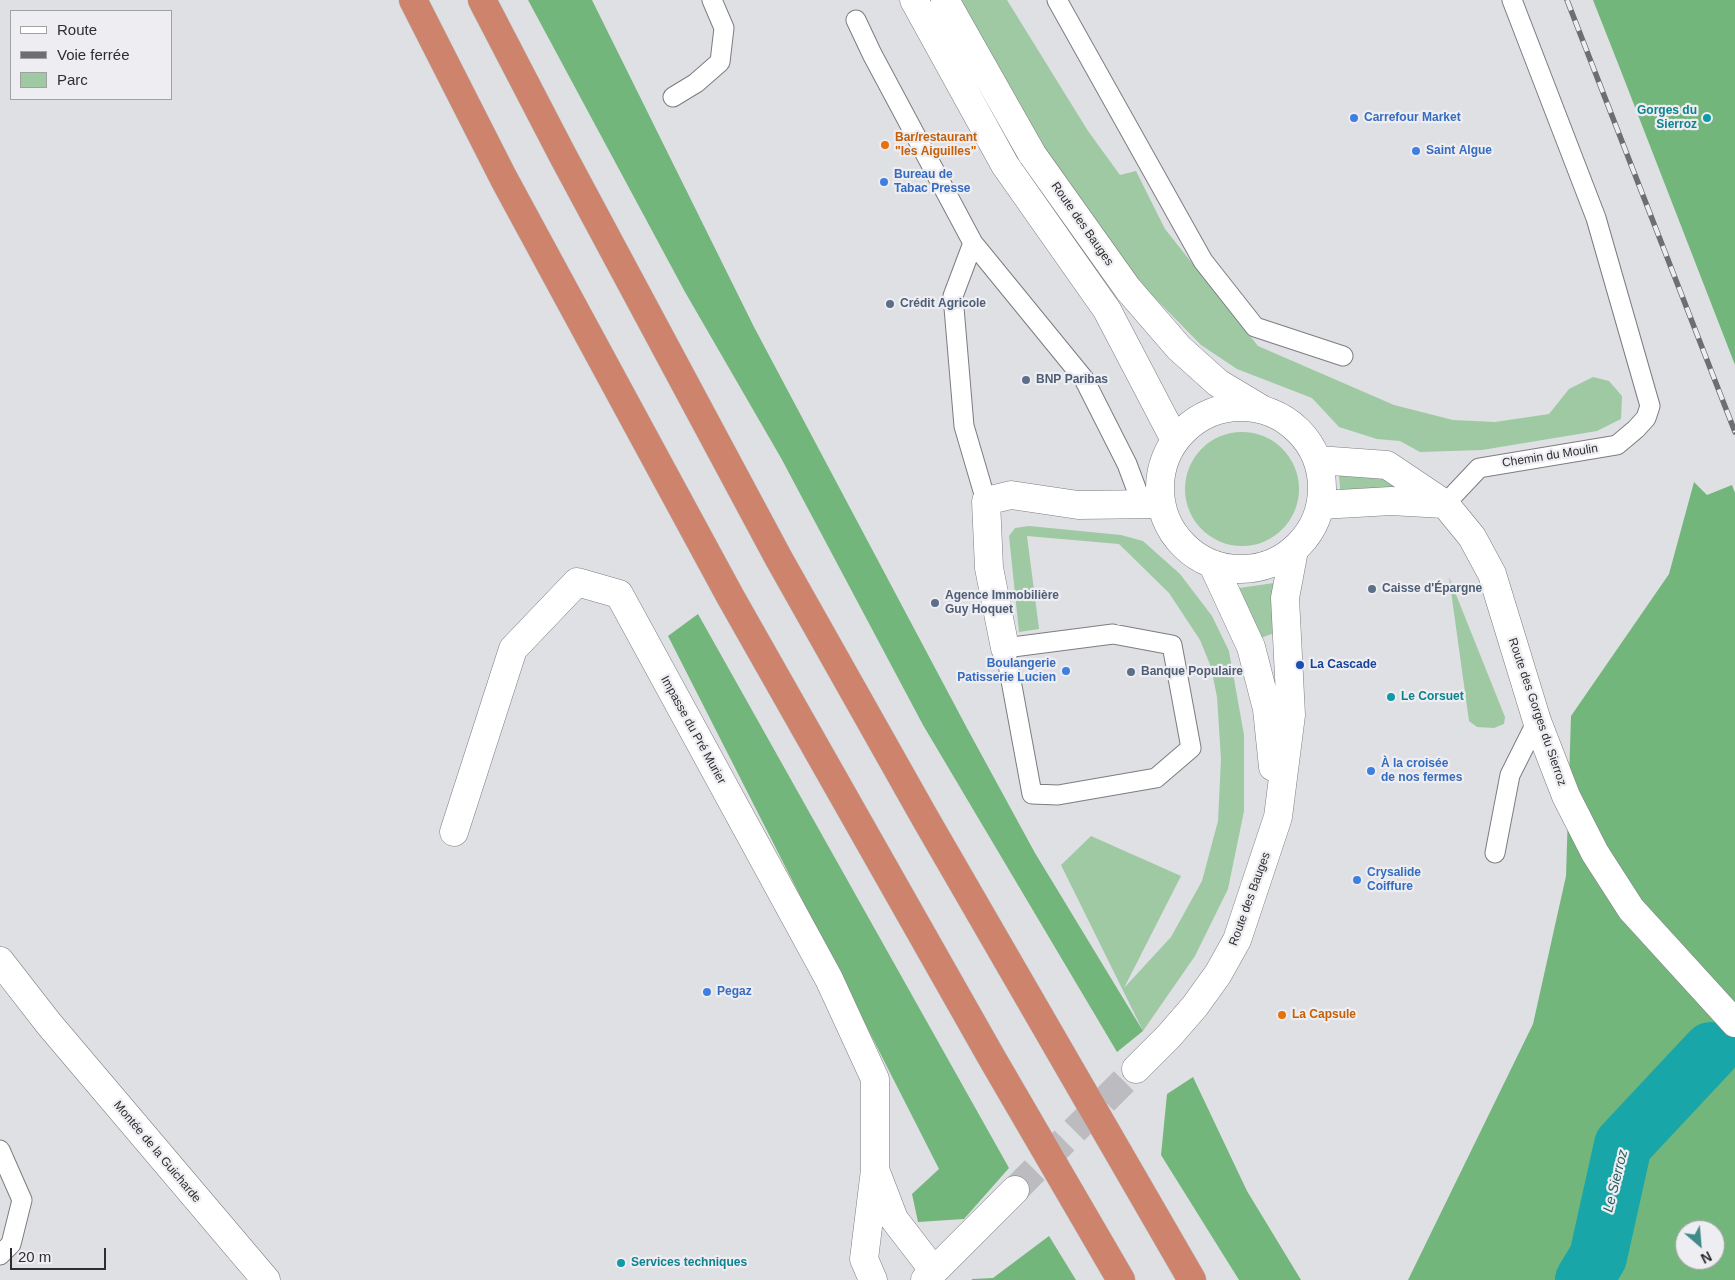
<!DOCTYPE html>
<html>
<head>
<meta charset="utf-8">
<style>
	body { margin:0 }
	#map { position:relative; width:1735px; height:1280px; overflow:hidden; background:#dfe0e4; font-family:Helvetica,sans-serif }
	canvas { display:block }
	.legend { position:absolute; left:10px; top:10px; width:162px; height:90px; box-sizing:border-box; background:#ededf2; border:1px solid #a1a1a4; margin:0; padding:6px 9px; list-style:none; font-size:15px; color:#2e2e30 }
	.legend li { display:flex; align-items:center; gap:10px; height:25px }
	.legend b { width:25px; border:1px solid #a1a1a4 }
	.north { position:absolute; left:1675px; top:1220px; width:50px; height:50px; box-sizing:border-box; background:#ededf2; border:1px solid #a1a1a4; border-radius:50%; rotate:153deg; font-size:14px; font-weight:700; line-height:20px; text-align:center; color:#2e2e30 }
	.north::after { content:''; display:block; margin:auto; width:18px; height:22px; background:#428a89; clip-path:polygon(50% 0,100% 100%,50% 72%,0 100%) }
	.scale { position:absolute; left:10px; top:1248px; width:96px; height:22px; box-sizing:border-box; border:2px solid #2e2e30; border-top:0; padding-left:6px; font-size:15px; line-height:18px; white-space:nowrap; color:#2e2e30; -webkit-text-stroke:4px #ededf2; paint-order:stroke }
</style>
</head>
<body>
<div id="map">
<canvas width="1735" height="1280"></canvas>
<ul class="legend">
<li><b style="height:6px;background:#fff"></b>Route</li>
<li><b style="height:6px;background:#6e6e71"></b>Voie ferrée</li>
<li><b style="height:14px;background:#9ec9a3"></b>Parc</li>
</ul>
<div class="north">N</div>
<div class="scale">20 m</div>
</div>
<script>
const c = document.querySelector('canvas').getContext('2d');
c.lineJoin = 'round';
function paint(path, color) {
  c.fillStyle = color;
  c.fill(path, 'evenodd');
}
function poly(rows) {
  const path = new Path2D();
  for (const r of rows) {
    if (r.length === 3) {
      path.moveTo(r[0] + r[2], r[1]);
      path.arc(r[0], r[1], r[2], 0, 2 * Math.PI);
      continue;
    }
    path.moveTo(r[0], r[1]);
    for (let i = 2; i < r.length; i += 2) path.lineTo(r[i], r[i + 1]);
  }
  return path;
}
function stroke(path, color, width, dash) {
  c.strokeStyle = color;
  c.lineWidth = width;
  c.lineCap = dash ? 'butt' : 'round';
  c.setLineDash(dash || []);
  c.stroke(path);
}
function write(font, color, halo, rows, align = 'center') {
  c.font = font + ' Helvetica,sans-serif';
  c.lineWidth = 4.5;
  c.setLineDash([]);
  c.textBaseline = 'middle';
  c.strokeStyle = halo;
  c.fillStyle = color;
  for (const [text, x, y, turn = 0] of rows) {
    c.save();
    c.translate(x, y);
    c.rotate((+turn || 0) * Math.PI / 180);
    c.textAlign = isNaN(turn) ? turn : align;
    if (halo) c.strokeText(text, 0, 0);
    c.fillText(text, 0, 0);
    c.restore();
  }
}
const green = poly([
	[954,0,1007,0,1088,131,1120,175,1136,171,1165,229,1258,346,1394,405,1453,420,1495,422,1549,414,1569,389,1593,377,1609,381,1622,396,1621,419,1597,431,1482,450,1420,452,1400,441,1377,439,1339,427,1312,398,1237,369,1201,345,1148,291,1090,218,1013,102],
	[1242,489,57],
	[1338,464,1404,483,1390,493,1341,500],
	[1029,526,1121,535,1143,541,1180,574,1212,616,1229,651,1244,735,1244,811,1228,889,1195,956,1143,1031,1061,865,1091,836,1181,876,1124,988,1171,937,1202,881,1218,821,1221,759,1217,697,1211,667,1200,640,1169,593,1119,544,1027,536,1039,629,1019,632,1009,536,1015,528],
	[1449,577,1505,717,1504,724,1494,728,1477,727,1469,721],
	[1274,583,1274,633,1256,640,1232,589]
]);
const forest = poly([
	[528,0,592,0,754,327,968,730,1035,853,1143,1031,1117,1052,923,725,781,458,685,292],
	[1593,0,1735,0,1735,365,1619,66],
	[1694,482,1707,495,1732,485,1735,493,1735,1280,1408,1280,1533,1024,1566,876,1571,716,1669,574],
	[1685,1230,1715,1230,1715,1260,1685,1260],
	[698,614,1009,1168,964,1219,918,1222,912,1194,939,1169,668,636],
	[1193,1077,1247,1191,1301,1280,1239,1280,1161,1155,1167,1094],
	[1049,1236,1076,1280,972,1280,972,1279,993,1278]
]);
const river = poly([
	[1584,1280,1598,1257,1623,1145,1711,1051]
]);
const secondaryTunnel = poly([
	[1015,1190,1136,1069]
]);
const lane = poly([
	[1057,0,1203,261,1255,327,1343,356],
	[856,20,872,54,973,243,1084,379,1127,464,1142,504],
	[673,97,696,83,720,62,724,28,712,0],
	[973,243,953,296,964,426,986,501],
	[1445,504,1479,468,1617,445,1636,429,1646,418,1650,406,1596,218,1512,0],
	[1113,634,1172,645,1191,748,1156,778,1058,795,1032,794,1005,648,1113,634],
	[1495,853,1510,775,1537,721],
	[0,1150,22,1200,11,1244,0,1255]
]);
const street = poly([
	[1005,648,989,568,986,501,1011,495,1078,505,1160,504],
	[454,832,513,649,577,582,619,594,829,979,875,1079,875,1170,864,1259,873,1280],
	[876,1172,894,1219,934,1271]
]);
const secondary = poly([
	[914,0,1005,165,1107,310,1175,440],
	[945,0,1032,154,1128,289,1179,348,1218,383,1263,410],
	[1241,488,81],
	[1318,460,1387,465,1445,504,1472,537,1492,574,1537,721,1566,796,1595,853,1631,909,1735,1023],
	[1321,505,1391,501,1444,504],
	[1213,565,1251,647,1267,709,1273,767],
	[0,961,49,1024,266,1280],
	[1136,1069,1169,1036,1195,1006,1218,974,1237,940,1278,817,1291,715,1285,598,1294,550],
	[925,1280,1015,1190]
]);
const highway = poly([
	[413,0,504,179,730,596,993,1060,1121,1280],
	[482,0,563,156,779,559,925,818,1192,1280]
]);
const rail = poly([
	[1567,0,1735,432]
]);
const markers = [
	[1354,118,5,"#3f7fe0"],
	[1707,118,5,"#0f9aa8"],
	[885,145,5,"#e8710a"],
	[1416,151,5,"#3f7fe0"],
	[884,182,5,"#3f7fe0"],
	[890,304,5,"#5c6f8a"],
	[1026,380,5,"#5c6f8a"],
	[1372,589,5,"#5c6f8a"],
	[935,603,5,"#5c6f8a"],
	[1300,665,5,"#1a4fb4"],
	[1066,671,5,"#3f7fe0"],
	[1131,672,5,"#5c6f8a"],
	[1391,697,5,"#0f9aa8"],
	[1371,771,5,"#3f7fe0"],
	[1357,880,5,"#3f7fe0"],
	[707,992,5,"#3f7fe0"],
	[1282,1015,5,"#e8710a"],
	[621,1263,5,"#0f9aa8"]
];
const cultureNames = [
	["Gorges du",1697,111,"right"],
	["Sierroz",1697,125,"right"],
	["Le Corsuet",1401,697],
	["Services techniques",631,1263]
];
const shopNames = [
	["Carrefour Market",1364,118],
	["Saint Algue",1426,151],
	["Bureau de",894,175],
	["Tabac Presse",894,189],
	["Boulangerie",1056,664,"right"],
	["Patisserie Lucien",1056,678,"right"],
	["À la croisée",1381,764],
	["de nos fermes",1381,778],
	["Crysalide",1367,873],
	["Coiffure",1367,887],
	["Pegaz",717,992]
];
const foodNames = [
	["Bar/restaurant",895,138],
	["\"les Aiguilles\"",895,152],
	["La Capsule",1292,1015]
];
const streetNames = [
	["Route des Bauges",1082,224,55],
	["Chemin du Moulin",1550,456,-9],
	["Route des Gorges du Sierroz",1537,712,71],
	["Impasse du Pré Murier",693,730,61],
	["Route des Bauges",1250,899,-70],
	["Montée de la Guicharde",157,1152,50]
];
const serviceNames = [
	["Crédit Agricole",900,304],
	["BNP Paribas",1036,380],
	["Caisse d'Épargne",1382,589],
	["Agence Immobilière",945,596],
	["Guy Hoquet",945,610],
	["Banque Populaire",1141,672]
];
const transitNames = [
	["La Cascade",1310,665]
];
const waterNames = [
	["Le Sierroz",1616,1181,-76]
];
paint(green, '#9ec9a3');
paint(forest, '#73b67c');
stroke(river, '#18a6a8', 58);
stroke(secondaryTunnel, '#bcbcc0', 28, [28, 14]);
stroke(lane, '#7c7d81', 21);
stroke(street, '#7c7d81', 29);
stroke(secondary, '#7c7d81', 29);
stroke(highway, '#bcbcbd', 29);
stroke(lane, '#fff', 19);
stroke(street, '#fff', 28);
stroke(secondary, '#fff', 28);
stroke(highway, '#ce836c', 28);
stroke(rail, '#6e6e71', 5.5);
stroke(rail, '#ededf2', 4, [11]);
for (const [x, y, r, color] of markers) {
  const dot = new Path2D();
  dot.arc(x, y, r, 0, 2 * Math.PI);
  c.fillStyle = color;
  c.fill(dot);
  stroke(dot, '#ededf2', 2);
}
write('bold 12px', '#0d838f', '#ededf2', cultureNames, 'left');
write('bold 12px', '#366cbe', '#ededf2', shopNames, 'left');
write('bold 12px', '#c56008', '#ededf2', foodNames, 'left');
write('12px', '#2e2e30', '#ededf2', streetNames);
write('bold 12px', '#4e5e75', '#ededf2', serviceNames, 'left');
write('bold 12px', '#164399', '#ededf2', transitNames, 'left');
write('italic 14px', '#2a5e5f', '#ededf2', waterNames);
</script>
</body>
</html>
